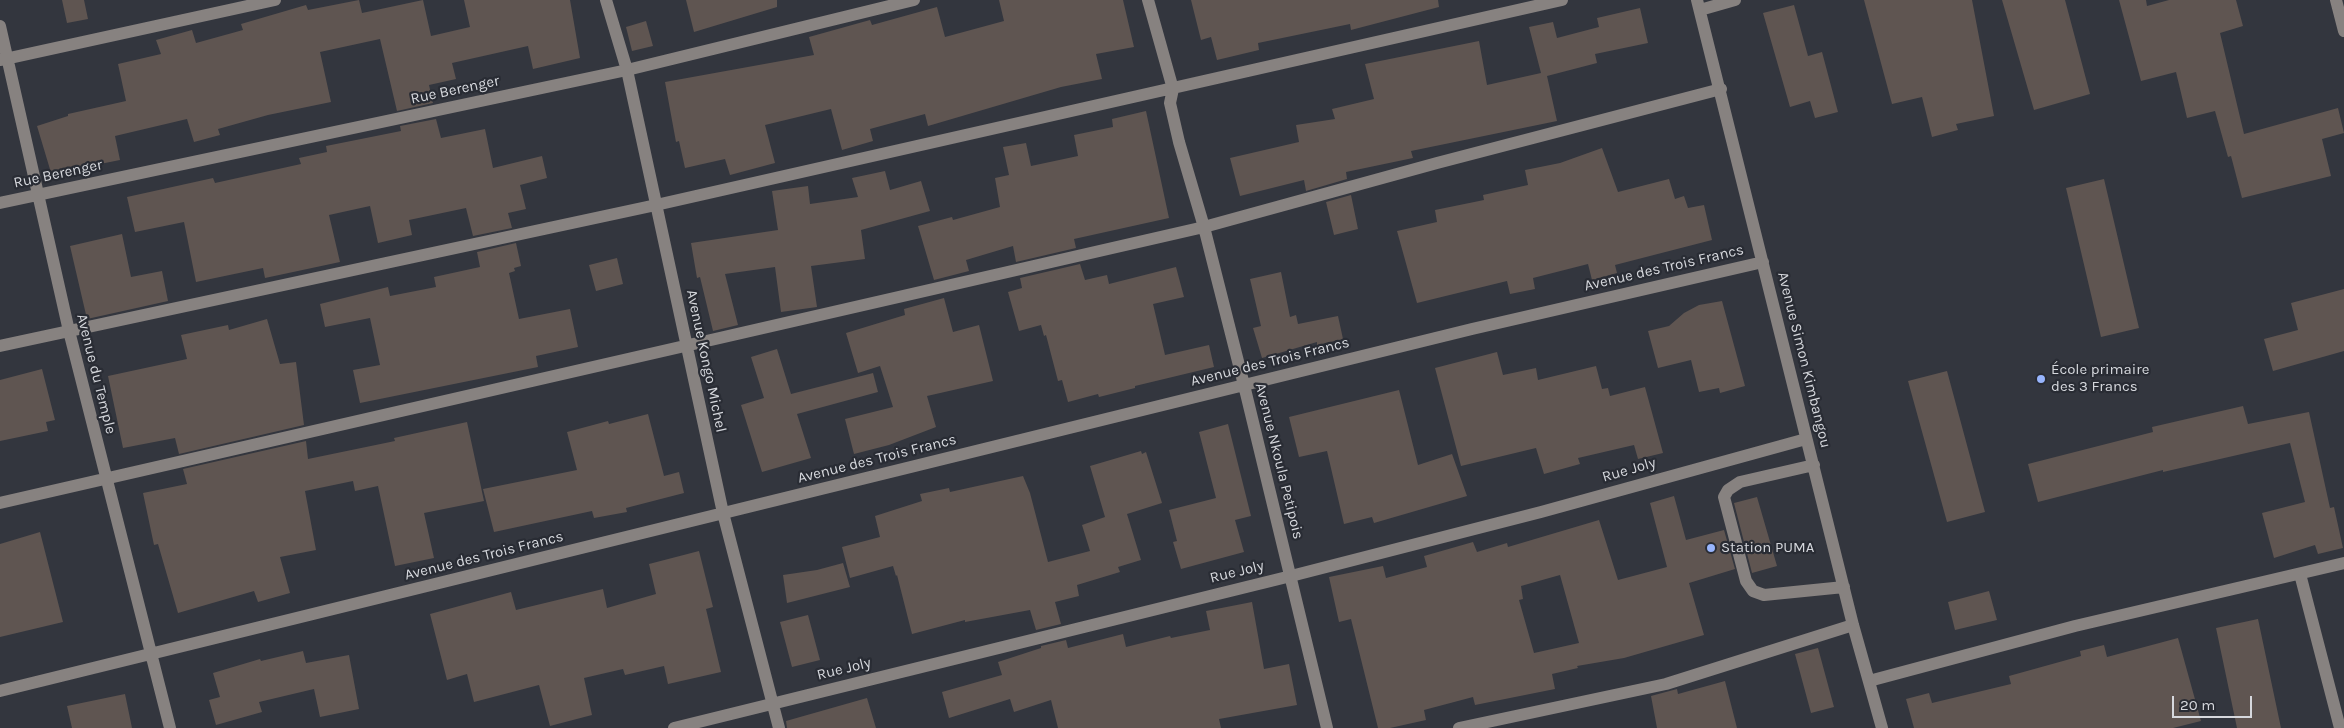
<!DOCTYPE html>
<html>
<head>
<meta charset="utf-8">
<style>
	body { margin:0 }
	#map { position:relative; width:2344px; height:728px; overflow:hidden; background:#33363e; font-family:Karla,sans-serif }
	canvas { display:block }
	.scale { position:absolute; left:2172px; top:696px; width:80px; height:22px; box-sizing:border-box; border:2px solid #d6d8dd; border-top:0; padding-left:6px; font-size:15px; line-height:18px; white-space:nowrap; color:#d6d8dd; -webkit-text-stroke:4px #292c34; paint-order:stroke }
</style>
</head>
<body>
<div id="map">
<canvas width="2344" height="728"></canvas>
<div class="scale">20 m</div>
</div>
<script>
const c = document.querySelector('canvas').getContext('2d');
c.lineJoin = 'round';
function paint(path, color) {
  c.fillStyle = color;
  c.fill(path, 'evenodd');
}
function poly(rows) {
  const path = new Path2D();
  for (const r of rows) {
    path.moveTo(r[0], r[1]);
    for (let i = 2; i < r.length; i += 2) path.lineTo(r[i], r[i + 1]);
  }
  return path;
}
function stroke(path, color, width, dash) {
  c.strokeStyle = color;
  c.lineWidth = width;
  c.lineCap = dash ? 'butt' : 'round';
  c.setLineDash(dash || []);
  c.stroke(path);
}
function write(font, color, halo, rows, align = 'center') {
  c.font = font + ' Karla,sans-serif';
  c.lineWidth = 4.5;
  c.setLineDash([]);
  c.textBaseline = 'middle';
  c.strokeStyle = halo;
  c.fillStyle = color;
  for (const [text, x, y, turn = 0] of rows) {
    c.save();
    c.translate(x, y);
    c.rotate((+turn || 0) * Math.PI / 180);
    c.textAlign = isNaN(turn) ? turn : align;
    if (halo) c.strokeText(text, 0, 0);
    c.fillText(text, 0, 0);
    c.restore();
  }
}
const building = poly([
	[62,0,84,0,88,19,67,23],
	[359,0,362,13,423,0,431,36,470,27,464,0,570,0,580,58,533,69,528,46,452,63,456,79,429,85,433,103,397,111,380,39,320,52,331,102,268,115,218,129,220,135,194,142,187,119,115,136,120,160,100,164,99,161,52,176,37,126,68,116,68,114,126,101,118,64,161,54,156,40,192,30,196,43,243,30,241,24,306,5,308,10],
	[686,0,777,0,777,7,694,32],
	[999,0,1123,0,1134,47,1096,54,1102,79,1061,87,928,126,925,114,870,129,873,141,842,150,831,109,765,125,775,163,730,175,725,159,685,168,679,141,676,142,665,82,814,55,809,37,870,20,872,25,937,7,945,37,1004,21],
	[1191,0,1438,0,1439,7,1351,30,1350,24,1258,43,1259,50,1217,60,1211,37,1201,40],
	[1864,0,1972,0,1994,116,1956,124,1958,130,1932,137,1922,97,1892,104],
	[2002,0,2065,0,2090,94,2034,110],
	[2119,0,2146,0,2147,6,2169,0,2236,0,2243,26,2220,33,2244,134,2338,108,2344,133,2322,139,2331,176,2242,198,2231,156,2228,157,2215,111,2187,118,2176,72,2141,81],
	[1794,5,1808,56,1822,52,1838,112,1815,118,1810,101,1790,107,1763,13],
	[1640,8,1648,43,1595,54,1597,63,1547,76,1557,121,1411,151,1413,158,1346,172,1347,179,1306,191,1304,180,1240,196,1230,158,1299,142,1296,125,1335,119,1332,109,1374,99,1365,64,1479,41,1487,85,1541,73,1529,27,1553,22,1557,38,1599,27,1597,18],
	[646,21,653,46,632,51,626,27],
	[1146,111,1169,218,1074,239,1076,248,1016,262,1013,246,966,260,969,271,934,280,918,226,952,217,953,220,1000,207,995,178,1009,175,1003,147,1026,143,1031,166,1078,156,1074,135,1113,127,1112,119],
	[436,119,441,138,485,129,493,168,542,156,547,178,520,185,526,209,508,213,512,228,473,236,466,208,409,220,412,235,378,243,370,206,329,215,340,262,265,278,263,268,196,282,184,222,135,232,127,197,213,178,215,183,301,164,299,158,327,152,326,146,401,131,400,126],
	[1602,148,1618,192,1669,179,1675,199,1684,196,1688,208,1704,205,1712,240,1615,265,1617,273,1592,280,1588,264,1533,278,1535,289,1510,294,1507,281,1417,303,1397,231,1437,222,1435,210,1484,200,1483,195,1528,185,1525,170,1560,163],
	[885,171,890,190,921,181,930,211,861,230,865,259,811,266,817,307,781,312,775,267,725,274,738,325,713,331,700,277,697,278,691,243,778,230,772,191,808,186,810,204,858,197,852,178],
	[2104,179,2139,328,2101,337,2066,188],
	[1351,195,1358,229,1334,235,1326,202],
	[122,234,131,277,162,271,168,301,87,319,70,246],
	[516,243,521,266,514,268,515,271,509,273,519,319,570,309,578,347,536,356,538,367,360,403,353,370,380,365,370,318,325,327,320,304,388,287,390,296,436,287,434,277,480,267,477,252],
	[617,258,623,284,596,291,589,265],
	[1080,264,1085,280,1107,275,1109,284,1176,267,1184,297,1153,304,1165,355,1209,345,1214,367,1135,386,1135,388,1099,397,1098,394,1068,402,1062,380,1058,381,1046,335,1044,336,1041,325,1019,331,1008,292,1022,288,1020,278],
	[1281,272,1290,317,1296,315,1298,324,1338,316,1343,339,1317,345,1317,342,1262,358,1253,328,1261,326,1250,279],
	[2344,289,2344,351,2273,371,2264,339,2298,330,2291,303],
	[944,298,953,332,979,325,993,381,927,396,936,427,889,445,854,454,845,419,893,407,880,366,858,373,846,333,905,315,904,309],
	[1722,301,1745,386,1720,393,1719,388,1699,392,1691,360,1658,368,1648,331,1669,326,1684,313,1699,305],
	[267,319,280,364,296,362,304,425,179,454,175,438,123,448,108,376,187,359,181,335,228,325,229,330],
	[777,349,791,394,873,373,878,392,797,414,811,458,762,472,741,405,764,398,751,357],
	[1497,352,1503,375,1536,368,1538,380,1596,366,1602,389,1608,388,1610,396,1645,387,1663,453,1638,459,1634,445,1578,458,1580,464,1544,474,1536,448,1461,466,1435,368],
	[42,369,55,420,46,422,48,431,0,441,0,380],
	[1947,371,1985,512,1947,522,1908,381],
	[1399,390,1418,465,1452,454,1467,496,1374,523,1372,517,1344,524,1327,451,1299,457,1289,417],
	[2243,406,2248,424,2309,412,2330,508,2334,507,2343,548,2318,554,2315,545,2274,558,2262,513,2305,502,2290,443,2163,472,2163,470,2038,502,2028,464,2153,432,2152,427],
	[648,414,664,476,679,472,684,493,626,508,627,512,594,518,592,511,494,532,483,489,577,470,567,432,608,421,609,424],
	[467,422,484,501,424,513,434,558,395,566,378,486,355,491,353,481,305,491,316,550,280,557,290,593,258,602,254,591,178,613,158,544,154,545,143,493,187,484,183,469,306,441,308,459,395,441,394,438],
	[1228,424,1251,516,1235,520,1244,552,1181,569,1173,542,1177,541,1169,510,1216,498,1199,432],
	[1141,451,1142,454,1146,452,1162,503,1127,514,1141,560,1118,567,1120,572,1077,585,1079,596,1055,602,1061,624,1036,630,1030,610,965,622,965,620,912,634,897,575,896,576,893,566,850,578,842,547,880,537,875,516,922,501,920,494,949,488,950,492,1023,476,1030,493,1048,562,1090,551,1082,525,1105,517,1090,466],
	[1674,496,1686,540,1724,530,1735,569,1689,583,1704,635,1624,658,1577,666,1578,668,1552,674,1555,689,1475,705,1473,697,1424,710,1426,720,1390,728,1378,728,1351,619,1339,622,1329,577,1383,566,1386,578,1427,567,1424,556,1473,542,1477,552,1507,543,1508,547,1599,520,1618,580,1667,567,1650,503],
	[1560,575,1579,643,1534,653,1519,600,1523,599,1521,586],
	[1757,497,1777,566,1752,573,1734,503],
	[40,532,63,622,0,637,0,544],
	[699,551,713,607,706,609,721,672,668,684,664,666,625,675,623,669,584,678,592,715,550,726,539,685,474,702,467,674,447,680,430,614,511,592,516,610,603,589,607,608,656,594,649,564],
	[843,563,850,587,787,603,783,575,817,570],
	[1989,591,1997,620,1955,630,1948,602],
	[1252,602,1264,669,1289,664,1297,705,1219,719,1221,728,1058,728,1051,700,1014,712,1010,699,949,718,942,692,1002,675,998,662,1041,648,1041,646,1066,640,1068,648,1123,634,1126,647,1170,636,1171,638,1210,630,1206,611],
	[808,615,820,660,792,667,780,622],
	[2258,619,2281,728,2237,728,2216,628],
	[2178,638,2201,721,2173,728,1914,728,1906,699,1929,693,1932,703,2011,684,2009,676,2081,656,2080,651,2104,645,2107,657],
	[1818,648,1834,707,1811,713,1795,654],
	[303,651,306,663,349,655,359,709,320,717,314,689,259,702,262,712,216,725,209,700,220,697,213,673,260,659,261,661],
	[1725,681,1737,728,1657,728,1651,696,1677,689,1678,694],
	[125,694,132,728,72,728,67,706],
	[867,698,876,728,787,728,786,721]
]);
const minor = poly([
	[606,0,627,70,723,513,779,728],
	[1148,0,1173,89,1170,103,1179,142,1204,227,1244,385,1327,728],
	[1697,0,1853,625,1882,728],
	[2336,0,2344,31],
	[1700,10,1735,0],
	[0,26,69,331,170,728],
	[1,60,275,0],
	[0,203,627,70,914,0],
	[0,346,656,205,1562,0],
	[1814,465,1740,482,1728,490,1724,497,1746,581,1753,591,1764,595,1844,587],
	[0,503,1204,227,1437,163,1721,89],
	[2300,574,2340,728],
	[1869,681,2075,626,2344,563],
	[0,691,1472,329,1763,262],
	[674,728,1291,576,1541,512,1806,439],
	[1459,728,1666,684,1853,625]
]);
const markers = [
	[2041,379,5,"#98b5fd"],
	[1711,548,5,"#98b5fd"]
];
const streetNames = [
	["Rue Berenger",455,90,-12],
	["Rue Berenger",58,174,-12],
	["Avenue des Trois Francs",1664,268,-13],
	["Avenue Simon Kimbangou",1804,360,76],
	["Avenue Kongo Michel",706,361,78],
	["Avenue des Trois Francs",1270,362,-14],
	["Avenue du Temple",96,374,76],
	["Avenue des Trois Francs",877,459,-14],
	["Avenue Nkoula Petipois",1279,461,76],
	["Rue Joly",1629,470,-16],
	["Avenue des Trois Francs",484,556,-14],
	["Rue Joly",1237,572,-14],
	["Rue Joly",844,669,-14]
];
const poiNames = [
	["École primaire",2051,370],
	["des 3 Francs",2051,387],
	["Station PUMA",1721,548]
];
paint(building, '#5f5551');
stroke(minor, '#878280', 12);
for (const [x, y, r, color] of markers) {
  const dot = new Path2D();
  dot.arc(x, y, r, 0, 2 * Math.PI);
  c.fillStyle = color;
  c.fill(dot);
  stroke(dot, '#292c34', 2);
}
write('15px', '#d6d8dd', '#292c34', streetNames);
write('15px', '#d6d8dd', '#292c34', poiNames, 'left');
</script>
</body>
</html>
